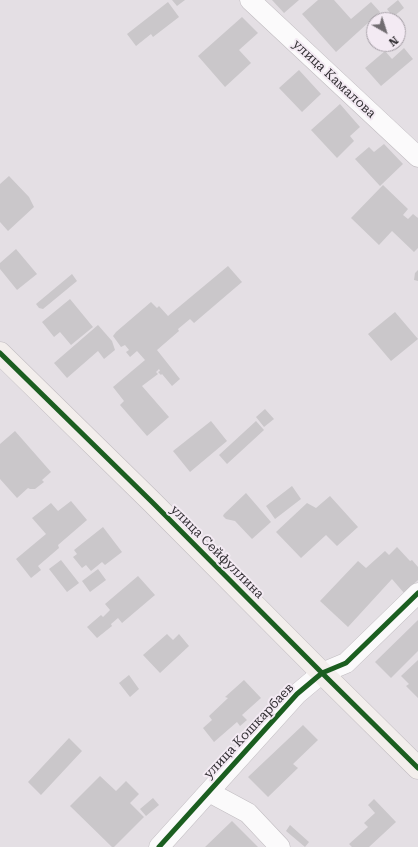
<!DOCTYPE html>
<html>
<head>
<meta charset="utf-8">
<style>
	body { margin:0 }
	#map { position:relative; width:418px; height:847px; overflow:hidden; background:#e4dfe4; font-family:"Roboto Serif",serif }
	canvas { display:block }
	.north { position:absolute; left:366px; top:12px; width:40px; height:40px; box-sizing:border-box; background:#f3eaf3; border:1px solid #a59fa6; border-radius:50%; rotate:141deg; font-size:11px; font-weight:700; line-height:16px; text-align:center; color:#312e32 }
	.north::after { content:''; display:block; margin:auto; width:14px; height:18px; background:#706c70; clip-path:polygon(50% 0,100% 100%,50% 72%,0 100%) }
</style>
</head>
<body>
<div id="map">
<canvas width="418" height="847"></canvas>
<div class="north">N</div>
</div>
<script>
const c = document.querySelector('canvas').getContext('2d');
c.lineJoin = 'round';
function paint(path, color) {
  c.fillStyle = color;
  c.fill(path, 'evenodd');
}
function poly(rows) {
  const path = new Path2D();
  for (const r of rows) {
    path.moveTo(r[0], r[1]);
    for (let i = 2; i < r.length; i += 2) path.lineTo(r[i], r[i + 1]);
  }
  return path;
}
function stroke(path, color, width, dash) {
  c.strokeStyle = color;
  c.lineWidth = width;
  c.lineCap = dash ? 'butt' : 'round';
  c.setLineDash(dash || []);
  c.stroke(path);
}
function write(font, color, halo, rows, align = 'center') {
  c.font = font + ' "Roboto Serif",serif';
  c.lineWidth = 4;
  c.setLineDash([]);
  c.textBaseline = 'middle';
  c.strokeStyle = halo;
  c.fillStyle = color;
  for (const [text, x, y, turn = 0] of rows) {
    c.save();
    c.translate(x, y);
    c.rotate((+turn || 0) * Math.PI / 180);
    c.textAlign = isNaN(turn) ? turn : align;
    if (halo) c.strokeText(text, 0, 0);
    c.fillText(text, 0, 0);
    c.restore();
  }
}
const building = poly([
	[172,0,185,0,177,6],
	[272,0,299,0,284,13],
	[318,0,334,0,351,19,371,2,380,12,336,52,302,14],
	[398,0,404,8,393,17,387,9],
	[168,2,179,17,153,37,151,34,136,46,127,34],
	[242,17,258,33,239,50,251,63,225,87,198,56],
	[404,48,413,59,381,86,365,68,385,51,392,59],
	[299,70,321,94,302,112,279,88],
	[340,104,360,127,350,136,354,141,337,158,311,130],
	[384,144,403,164,380,186,355,159,369,147,374,152],
	[9,176,29,197,34,207,8,231,0,222,0,184],
	[383,185,408,209,403,215,408,219,413,214,418,218,418,248,414,252,392,231,379,245,351,218],
	[16,249,37,274,17,290,0,269,0,263],
	[228,266,242,282,194,323,190,319,178,329,179,331,157,350,180,379,172,386,162,374,161,375,158,372,160,371,159,369,156,372,158,374,142,386,169,417,147,436,120,405,124,401,113,387,145,360,137,351,130,357,126,352,129,350,125,345,121,347,113,336,116,332,151,302,157,308,159,306,168,316],
	[418,270,418,281,414,280,415,273],
	[72,274,77,281,43,309,39,308,36,304],
	[70,299,93,327,71,345,60,332,54,337,42,322],
	[395,312,418,339,391,361,368,334],
	[98,325,112,341,115,350,104,359,98,351,67,378,54,363],
	[265,409,274,419,264,427,256,417],
	[211,421,227,441,190,472,173,451],
	[256,421,264,430,227,464,219,455],
	[15,431,51,472,42,480,44,482,35,489,30,489,28,488,17,498,0,479,0,444],
	[292,486,301,499,275,519,266,506],
	[246,493,271,522,252,539,235,521,226,519,223,516,224,514],
	[330,496,358,527,337,546,326,535,301,558,276,532,307,503,316,508],
	[71,501,87,520,58,545,59,548,38,566,41,570,31,578,16,559,46,534,32,518,51,503,58,511],
	[103,527,122,552,105,565,102,562,91,571,86,565,82,568,73,557,77,554,74,550],
	[397,547,410,561,412,560,418,567,418,580,404,593,392,579,348,627,320,601,358,561,366,568,385,551,389,555],
	[61,560,79,583,67,592,49,569],
	[98,569,106,580,90,592,82,581],
	[138,576,155,595,122,623,118,618,111,624,112,626,97,638,87,627,101,615,103,617,110,610,105,604],
	[418,620,418,651,391,678,375,662],
	[167,634,173,640,179,634,189,646,160,673,143,655],
	[418,660,418,698,406,686,409,684,401,676],
	[129,675,139,689,130,697,119,683],
	[244,680,261,698,242,715,247,720,240,726,237,722,214,742,203,728,212,720,209,716,228,698,225,697],
	[303,725,318,740,293,764,298,768,268,797,248,777],
	[69,738,82,751,41,795,28,782],
	[100,776,116,791,126,781,139,794,130,803,144,817,114,847,112,847,70,806],
	[153,798,159,805,146,816,140,809],
	[374,799,396,822,369,847,352,847,349,844,368,827,364,823,375,813,368,805],
	[232,821,258,847,205,847],
	[290,825,309,842,305,847,286,831]
]);
const street = poly([
	[250,0,418,157],
	[209,792,248,813,280,847],
	[159,847,297,694,322,673,346,663,418,593]
]);
const secondary = poly([
	[0,353,152,502,322,673,418,768]
]);
const cycleway = poly([
	[0,353,152,502,322,673,418,768],
	[159,847,297,694,322,673,346,663,418,593]
]);
const streetNames = [
	["улица Камалова",334,79,43],
	["улица Сейфуллина",217,552,45],
	["улица Кошкарбаев",249,731,-47]
];
paint(building, '#cac7ca');
stroke(street, '#c0bcc0', 21);
stroke(secondary, '#c0bcc0', 23);
stroke(street, '#fbfafb', 20);
stroke(secondary, '#f3eeec', 22);
stroke(cycleway, '#1b5e20', 5);
write('13px', '#312e32', '#f3eaf3', streetNames);
</script>
</body>
</html>
